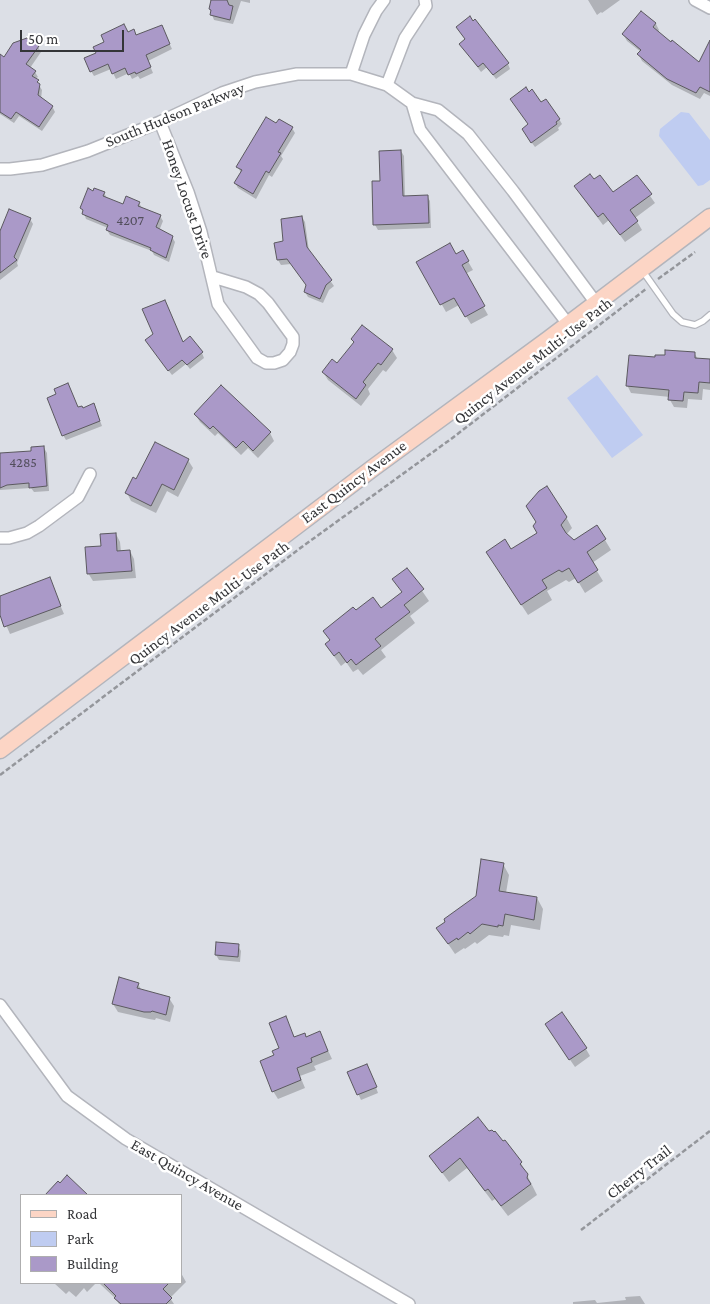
<!DOCTYPE html>
<html>
<head>
<meta charset="utf-8">
<style>
	body { margin:0 }
	#map { position:relative; width:710px; height:1304px; overflow:hidden; background:#dcdfe6; font-family:"Crimson Pro",serif }
	canvas { display:block }
	.legend { position:absolute; left:20px; top:1194px; width:162px; height:90px; box-sizing:border-box; background:#fff; border:1px solid #aeaeaf; margin:0; padding:6px 9px; list-style:none; font-size:15px; color:#343538 }
	.legend li { display:flex; align-items:center; gap:10px; height:25px }
	.legend b { width:25px; border:1px solid #aeaeaf }
	.scale { position:absolute; left:20px; top:30px; width:104px; height:22px; box-sizing:border-box; border:2px solid #343538; border-top:0; padding-left:6px; font-size:15px; line-height:18px; white-space:nowrap; color:#343538; -webkit-text-stroke:4px #fff; paint-order:stroke }
</style>
</head>
<body>
<div id="map">
<canvas width="710" height="1304"></canvas>
<ul class="legend">
<li><b style="height:6px;background:#fcd5c5"></b>Road</li>
<li><b style="height:14px;background:#bfccf1"></b>Park</li>
<li><b style="height:14px;background:#aa99c8"></b>Building</li>
</ul>
<div class="scale">50 m</div>
</div>
<script>
const c = document.querySelector('canvas').getContext('2d');
c.lineJoin = 'round';
function paint(path, color) {
  c.fillStyle = color;
  c.fill(path, 'evenodd');
}
function poly(rows) {
  const path = new Path2D();
  for (const r of rows) {
    path.moveTo(r[0], r[1]);
    for (let i = 2; i < r.length; i += 2) path.lineTo(r[i], r[i + 1]);
  }
  return path;
}
function stroke(path, color, width, dash) {
  c.strokeStyle = color;
  c.lineWidth = width;
  c.lineCap = dash ? 'butt' : 'round';
  c.setLineDash(dash || []);
  c.stroke(path);
}
function write(font, color, halo, rows, align = 'center') {
  c.font = font + ' "Crimson Pro",serif';
  c.lineWidth = 5;
  c.setLineDash([]);
  c.textBaseline = 'middle';
  c.strokeStyle = halo;
  c.fillStyle = color;
  for (const [text, x, y, turn = 0] of rows) {
    c.save();
    c.translate(x, y);
    c.rotate((+turn || 0) * Math.PI / 180);
    c.textAlign = isNaN(turn) ? turn : align;
    if (halo) c.strokeText(text, 0, 0);
    c.fillText(text, 0, 0);
    c.restore();
  }
}
const green = poly([
	[681,112,689,113,710,140,710,180,703,185,698,186,659,136,660,129],
	[597,375,643,435,612,458,567,398]
]);
const shadow = poly([
	[212,0,250,0,250,3,241,1,233,24,214,20,210,9],
	[588,0,620,0,602,13,601,12,597,15],
	[641,12,656,24,659,30,657,33,699,64,710,56,710,96,704,93,700,99,672,85,642,61,639,55,641,52,627,41,623,34],
	[164,32,172,49,148,61,153,73,140,79,138,76,132,79,129,73,116,79,111,69,94,76,91,71,98,53,128,33,136,37],
	[38,47,41,52,30,68,35,72,38,77,35,79,42,90,41,99,52,106,55,112,42,131,19,116,14,123,0,114,0,56,5,58],
	[464,49,508,64,510,69,496,79,487,67,481,72],
	[541,104,559,119,562,124,558,128,559,130,535,147,526,135],
	[277,125,292,128,295,133,281,156,283,159,272,177,269,175,256,199,238,188,235,183,241,173,238,167],
	[401,151,404,156,405,197,427,196,430,201,431,228,378,230,375,225,381,182],
	[636,176,655,203,635,218,642,230,625,242,609,220,603,225,580,194,594,181,612,194],
	[93,192,104,193,107,198,124,206,139,203,142,208,160,216,163,221,159,231,172,237,175,242,169,262,154,255,152,251,110,235,107,230,108,228,86,219,82,208],
	[302,217,305,222,309,251,334,286,329,290,323,303,308,297,305,292,307,286,291,264,281,265,278,260],
	[30,219,33,224,17,263,18,266,0,280,0,233],
	[462,251,473,270,465,274,488,315,471,324,459,305,446,312,418,262,456,255],
	[183,343,202,353,204,358,190,369,186,364,172,375,149,345],
	[392,350,397,358,386,372,383,370,368,389,370,394,361,406,328,380,323,372,338,365],
	[694,353,698,359,710,360,710,390,703,389,702,400,688,399,687,408,674,407,670,400,670,397,631,393,627,385,656,359],
	[68,384,78,409,96,410,102,426,66,440,63,435,57,395],
	[195,414,270,433,274,441,258,458,248,448,241,455,218,433,215,436,200,422],
	[44,448,47,453,49,491,34,492,31,488,0,490,0,454,32,452],
	[188,460,193,468,178,497,167,491,156,513,131,501,127,493,137,481],
	[566,517,572,528,566,535,574,541,597,527,605,540,611,550,592,563,603,581,585,593,576,578,569,582,566,580,547,591,552,600,528,615,494,563],
	[116,534,120,542,121,552,130,551,134,559,136,578,93,581,88,573,102,547],
	[407,569,429,601,410,616,415,623,381,650,386,657,363,675,358,669,353,672,346,662,341,666,326,645,331,641,325,631,356,612,381,610,403,593,394,580],
	[49,579,64,614,10,634,0,611,0,597],
	[503,864,509,875,506,893,537,898,543,909,540,930,511,925,509,936,504,935,503,937,489,935,477,944,475,942,465,949,464,948,455,954,438,929,477,897],
	[238,946,241,951,240,962,219,960,216,955],
	[138,984,142,991,169,998,174,1006,170,1022,156,1018,155,1020,149,1019,118,1012,113,1004],
	[285,1018,295,1038,306,1038,320,1033,332,1059,314,1066,316,1070,300,1076,305,1088,278,1099,273,1091,276,1056,280,1049],
	[551,1032,586,1049,590,1056,575,1067],
	[370,1071,378,1093,361,1100,349,1073],
	[489,1133,521,1163,537,1195,508,1216,495,1199,492,1201,467,1168,449,1182,430,1156],
	[181,1273,186,1282,170,1298,174,1304,119,1304,116,1299,99,1283,181,1283],
	[54,1283,96,1283,87,1292,84,1288,76,1297,69,1291,66,1294],
	[640,1296,645,1304,573,1304,573,1302,595,1300,597,1303,626,1300,625,1297]
]);
const building = poly([
	[211,0,227,0,229,5,233,6,230,20,210,15,211,10,209,9,211,0],
	[641,11,656,23,653,27,671,42,672,40,699,62,710,40,710,92,700,87,696,93,667,79,637,54,641,50,622,34,641,11],
	[470,16,473,21,475,19,509,63,493,75,483,63,478,67,459,44,465,39,456,27,470,16],
	[124,24,128,32,134,29,136,35,162,25,170,44,146,55,151,67,136,74,135,72,128,75,125,68,112,74,108,64,90,72,84,58,96,53,93,47,104,42,101,35,124,24],
	[27,38,39,46,26,64,36,71,32,76,39,80,37,82,40,84,38,95,53,106,39,127,16,112,11,119,0,112,0,54,4,57,13,43,27,38],
	[526,87,529,92,532,89,541,102,546,99,560,119,556,122,557,124,531,143,522,129,528,124,510,99,526,87],
	[266,117,276,123,279,119,293,127,278,152,281,153,269,173,266,171,253,194,234,183,242,170,236,167,266,117],
	[401,150,403,196,428,195,429,223,373,225,372,181,380,181,379,151,401,150],
	[590,174,594,179,600,175,613,192,637,175,652,194,630,210,638,221,620,235,603,213,598,217,574,186,590,174],
	[88,188,93,191,94,188,105,192,103,196,123,204,126,196,140,202,138,206,161,215,156,227,173,236,166,258,150,250,151,248,106,230,108,225,82,214,83,210,80,208,88,188],
	[9,209,31,218,14,257,17,260,0,273,0,231,9,209],
	[302,216,307,247,332,280,326,285,320,299,304,292,306,285,287,259,277,260,274,243,283,241,281,219,302,216],
	[450,243,456,254,463,250,469,261,462,265,485,306,465,317,454,298,440,305,416,262,450,243],
	[165,300,183,342,190,336,203,352,187,365,182,360,168,371,145,340,153,334,142,309,165,300],
	[362,325,393,349,381,365,378,363,363,382,366,385,356,399,322,372,332,359,337,363,354,342,351,339,362,325],
	[665,350,695,352,695,358,710,359,710,383,699,382,698,393,684,392,683,401,668,400,669,390,626,386,629,355,655,357,655,355,665,355,665,350],
	[68,383,78,407,82,406,83,408,94,403,100,421,62,436,47,398,56,394,54,389,68,383],
	[221,385,271,432,253,451,243,441,236,448,213,426,210,429,194,414,221,385],
	[155,442,189,459,174,490,162,484,151,506,125,493,133,477,136,479,155,442],
	[44,446,47,486,29,488,29,483,7,485,0,488,0,453,31,451,31,447,44,446],
	[547,486,567,517,561,525,566,533,574,540,597,525,606,539,587,552,598,570,578,583,569,568,562,572,559,570,542,580,547,588,521,605,486,552,505,539,511,549,537,533,533,526,536,522,526,506,539,491,547,486],
	[116,533,117,551,130,550,132,571,87,574,85,547,101,546,100,534,116,533],
	[407,568,424,589,404,605,410,612,375,639,381,646,356,665,351,659,347,663,339,652,334,656,325,644,330,640,323,631,353,607,356,610,373,597,381,608,402,592,392,579,407,568],
	[50,577,61,606,4,627,0,615,0,596,50,577],
	[481,859,504,863,499,891,537,897,534,920,505,914,503,926,498,925,498,927,482,924,470,934,468,932,458,940,457,938,448,944,436,928,445,922,444,919,476,896,481,859],
	[216,942,239,944,238,957,215,955,216,942],
	[119,977,139,983,137,988,170,997,166,1015,152,1011,151,1012,144,1012,112,1004,119,977],
	[562,1012,587,1048,569,1060,545,1024,562,1012],
	[286,1016,294,1037,305,1033,306,1037,320,1031,328,1051,311,1058,312,1062,297,1068,301,1080,272,1092,260,1061,274,1055,272,1051,279,1048,269,1023,286,1016],
	[367,1064,377,1087,357,1095,347,1072,367,1064],
	[478,1117,489,1131,492,1130,494,1132,495,1131,503,1141,505,1140,522,1162,520,1164,528,1174,527,1178,531,1184,501,1206,488,1189,485,1191,460,1158,442,1173,429,1156,478,1117],
	[67,1175,88,1195,45,1195,58,1181,60,1183,67,1175],
	[103,1283,169,1283,163,1289,172,1298,166,1304,121,1304,114,1298,116,1296,103,1283]
]);
const path = poly([
	[658,279,695,252],
	[0,775,299,549,451,439,646,289],
	[581,1230,710,1131]
]);
const lane = poly([
	[642,270,673,314,682,322,695,325,703,321,710,315]
]);
const street = poly([
	[695,0,710,8],
	[351,74,364,35,376,11,384,0],
	[387,85,405,38,426,6,425,0],
	[412,103,420,130,568,324],
	[160,122,188,192,201,232,218,304,257,358,266,363,274,363,283,360,290,352,293,344,293,337,268,303,259,294,246,287,213,277],
	[0,169,10,169,42,165,88,151,160,122,222,93,255,82,297,74,351,74,387,85,412,103,438,110,468,134,513,191,596,303],
	[0,538,9,538,27,533,39,526,78,497,90,474],
	[0,1005,67,1096,126,1139,409,1304]
]);
const secondary = poly([
	[0,750,373,468,549,339,710,217]
]);
const numberNames = [
	["4207",130,221],
	["4285",23,463]
];
const streetNames = [
	["South Hudson Parkway",175,115,-22],
	["Honey Locust Drive",187,199,71],
	["Quincy Avenue Multi-Use Path",533,361,-38],
	["East Quincy Avenue",354,482,-37],
	["Quincy Avenue Multi-Use Path",209,603,-37],
	["Cherry Trail",639,1172,-38],
	["East Quincy Avenue",187,1175,30]
];
paint(green, '#bfccf1');
paint(shadow, '#0003');
paint(building, '#aa99c8');
stroke(building, '#5b595f', 1);
stroke(lane, '#b3b5bc', 8);
stroke(street, '#b3b5bc', 14);
stroke(secondary, '#b3b5bc', 19);
stroke(path, '#94969b', 2.5, [5, 2.5]);
stroke(lane, '#fff', 5.5);
stroke(street, '#fff', 11);
stroke(secondary, '#fcd5c5', 16);
write('14px', '#524e5c', null, numberNames);
write('16px', '#343538', '#fff', streetNames);
</script>
</body>
</html>
